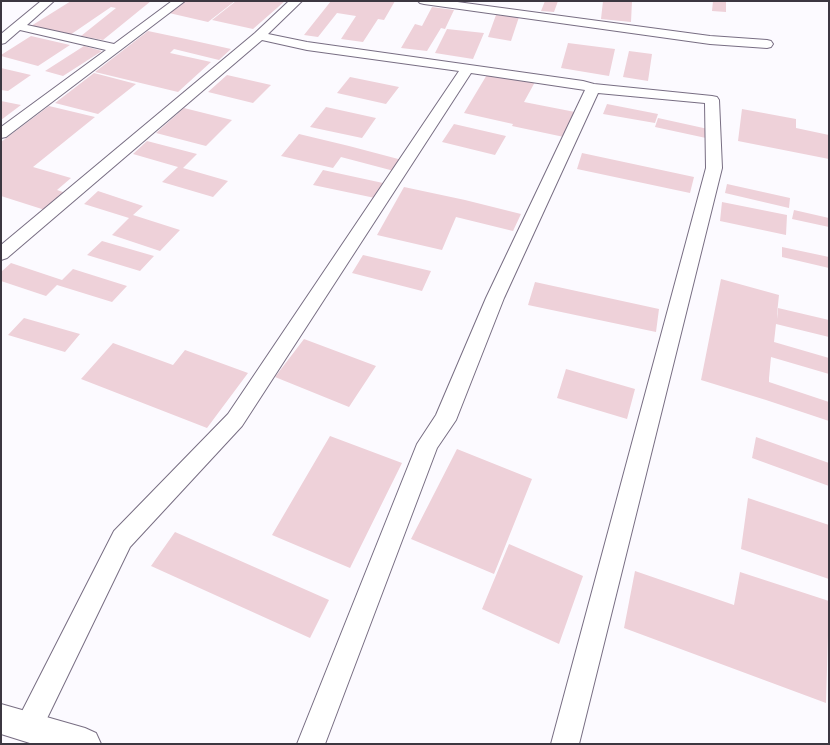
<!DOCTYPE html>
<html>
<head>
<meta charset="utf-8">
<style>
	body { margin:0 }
	#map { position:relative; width:830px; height:745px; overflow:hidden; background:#fcfaff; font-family:"DejaVu Sans",sans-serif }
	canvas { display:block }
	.frame { position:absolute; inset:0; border:2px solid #3c3741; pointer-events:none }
</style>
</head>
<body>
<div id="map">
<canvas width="830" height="745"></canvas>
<div class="frame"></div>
</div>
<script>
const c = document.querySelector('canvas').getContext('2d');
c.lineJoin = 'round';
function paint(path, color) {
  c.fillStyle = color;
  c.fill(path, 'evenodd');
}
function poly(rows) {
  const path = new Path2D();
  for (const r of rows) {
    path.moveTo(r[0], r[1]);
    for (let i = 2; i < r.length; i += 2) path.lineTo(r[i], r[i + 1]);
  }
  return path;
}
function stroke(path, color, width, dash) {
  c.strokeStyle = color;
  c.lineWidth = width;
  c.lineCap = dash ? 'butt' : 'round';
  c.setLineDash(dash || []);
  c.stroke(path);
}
const building = poly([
	[71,1,151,1,103,40,81,36,116,8,111,7,70,35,31,26],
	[186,1,235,1,208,22,169,13],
	[236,1,285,1,253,29,212,20],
	[331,1,395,1,384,20,378,19,363,42,341,39,356,16,337,13,318,37,304,35],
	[545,1,558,1,554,12,541,11],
	[603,1,632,1,631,22,601,19],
	[713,1,726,1,726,12,712,11],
	[432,7,454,10,445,29,441,28,427,51,401,48,415,24,422,26],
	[496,15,519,17,511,41,488,37],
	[447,29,484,33,473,59,435,53],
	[148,31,186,39,231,49,219,60,174,49,170,53,211,62,178,92,95,72],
	[31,36,70,45,38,66,1,56,1,55],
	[568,43,615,49,609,76,561,68],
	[84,46,102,51,63,76,45,71],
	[629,51,652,54,648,81,623,77],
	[1,68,31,75,8,91,1,90],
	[94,73,136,84,98,114,55,103],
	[488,73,535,82,524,102,575,112,564,137,512,126,513,124,464,113],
	[227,75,271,85,253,103,208,92],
	[350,77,399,87,386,104,337,93],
	[1,101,21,105,1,120],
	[607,104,658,114,655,123,603,114],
	[49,106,95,117,33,167,71,178,57,190,66,193,45,210,1,196,1,142],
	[326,107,376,118,362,138,310,127],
	[184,108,232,120,206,146,156,133],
	[742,109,796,119,796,128,829,135,829,159,738,141],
	[658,118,708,129,706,138,655,127],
	[454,124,506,136,495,155,442,142],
	[299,134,349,146,402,160,394,171,341,157,333,168,281,156],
	[147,141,197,154,183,168,228,181,213,197,162,182,178,167,133,154],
	[582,153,694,177,690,193,577,169],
	[323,170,383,183,375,198,313,185],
	[727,184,790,198,789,208,725,193],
	[404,187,465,200,521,214,513,231,456,217,442,250,377,235],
	[98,191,143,206,133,215,180,230,160,251,112,235,129,218,84,204],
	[722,202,787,215,786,235,720,221],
	[794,210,829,218,829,227,792,219],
	[102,241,154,256,140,271,87,255],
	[782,247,829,257,829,268,782,257],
	[363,255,431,271,422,291,352,273],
	[11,263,62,280,73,269,127,286,112,302,57,285,46,296,1,281,1,272],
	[721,279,779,295,777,314,777,319,778,308,829,320,829,337,776,324,774,342,829,358,829,374,771,357,769,378,769,382,829,402,829,421,766,400,701,380],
	[535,282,659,309,656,332,528,305],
	[24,318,80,334,65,352,8,335],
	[304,339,376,366,349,407,275,377],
	[113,343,173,365,185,350,248,373,207,428,81,379],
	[566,369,635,389,627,419,557,398],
	[330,436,402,463,350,568,272,535],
	[756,437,829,463,829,486,752,458],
	[457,449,532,479,494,574,411,539],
	[748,498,829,525,829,579,741,549],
	[175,532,329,600,310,638,151,566],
	[509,544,583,576,559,644,482,609],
	[635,571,734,605,740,572,829,601,826,703,624,628]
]);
const street = poly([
	[41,1,54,1,27,25,114,44,172,1,185,1,6,137,1,138,1,127,106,50,20,30,5,43,1,44,1,34,41,1],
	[289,1,302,1,268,34,307,42,583,81,594,84,712,96,717,97,719,100,722,168,579,744,551,744,706,168,705,103,598,93,504,298,456,420,437,448,325,744,297,744,417,444,436,415,486,298,585,90,471,73,242,426,130,547,38,737,28,741,18,737,14,727,114,531,228,414,459,71,307,50,262,40,7,258,1,260,1,245,255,33,289,1],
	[418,1,450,1,710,36,767,40,771,41,773,44,771,47,767,48,710,44,424,4,420,3,418,1]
]);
const primary = poly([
	[1,704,85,728,96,733,101,744,33,744,1,734,1,704]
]);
paint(building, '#eed1d9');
stroke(street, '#786e83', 2);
stroke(primary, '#786e83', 2);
paint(street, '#fff');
paint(primary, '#fff');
</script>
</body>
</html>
